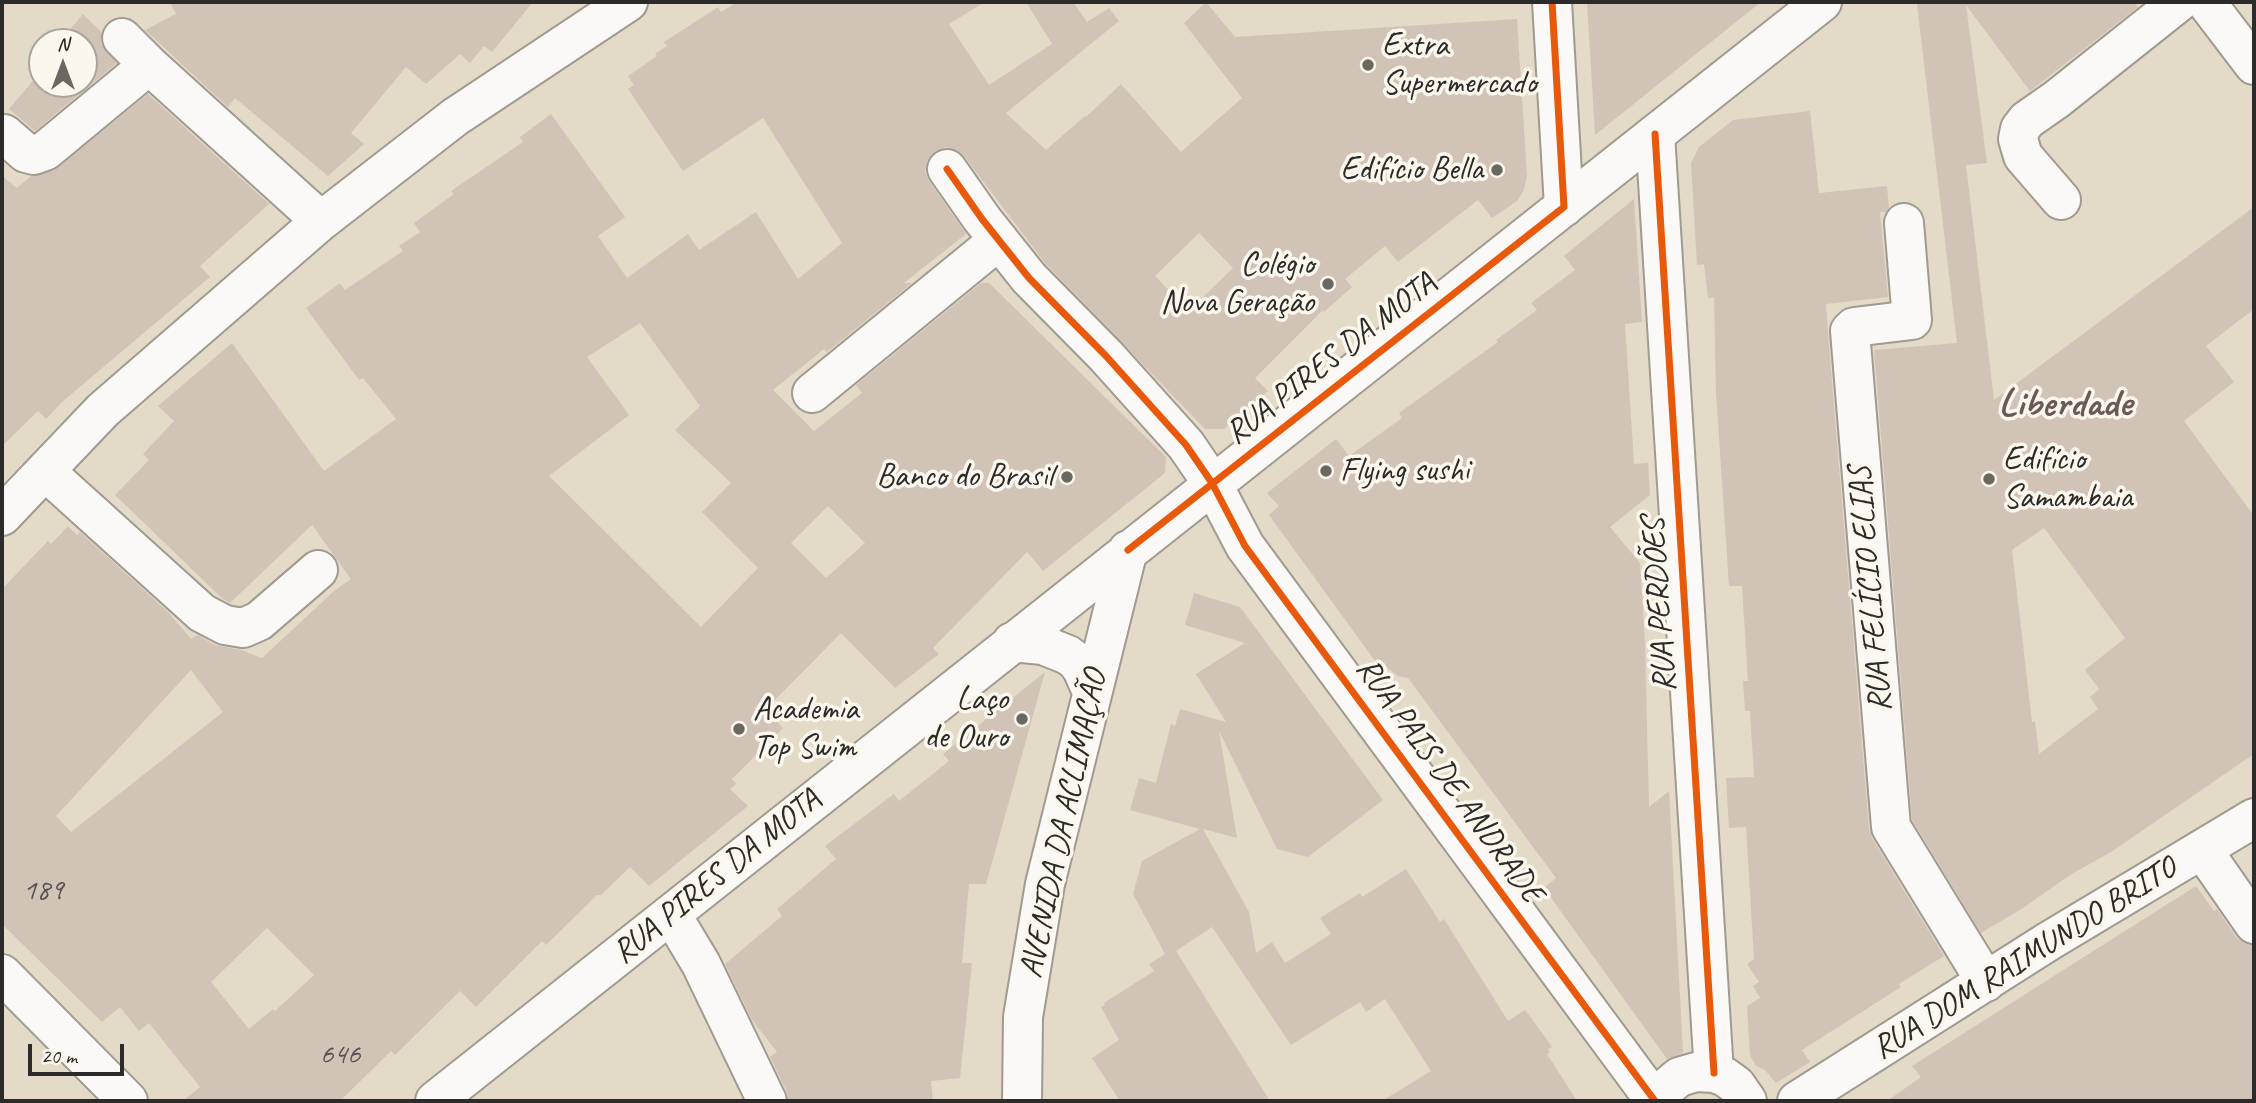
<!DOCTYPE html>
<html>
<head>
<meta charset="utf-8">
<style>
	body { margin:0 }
	#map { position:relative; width:2256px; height:1103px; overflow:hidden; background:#e3dac7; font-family:Caveat,sans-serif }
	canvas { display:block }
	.frame { position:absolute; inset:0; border:4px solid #2b2b2b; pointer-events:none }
	.north { position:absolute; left:28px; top:28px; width:70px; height:70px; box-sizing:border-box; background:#fbf7ec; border:2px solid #a8a59f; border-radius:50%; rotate:0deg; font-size:19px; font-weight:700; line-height:28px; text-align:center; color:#2b2b2b }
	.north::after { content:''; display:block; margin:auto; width:24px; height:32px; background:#6b6862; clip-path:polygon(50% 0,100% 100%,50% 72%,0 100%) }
	.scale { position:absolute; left:28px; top:1044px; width:96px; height:32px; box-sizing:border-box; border:4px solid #2b2b2b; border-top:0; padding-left:9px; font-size:21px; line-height:24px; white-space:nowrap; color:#2b2b2b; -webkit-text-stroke:5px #fbf7ec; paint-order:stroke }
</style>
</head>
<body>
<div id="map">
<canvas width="2256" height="1103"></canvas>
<div class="frame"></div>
<div class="north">N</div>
<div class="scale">20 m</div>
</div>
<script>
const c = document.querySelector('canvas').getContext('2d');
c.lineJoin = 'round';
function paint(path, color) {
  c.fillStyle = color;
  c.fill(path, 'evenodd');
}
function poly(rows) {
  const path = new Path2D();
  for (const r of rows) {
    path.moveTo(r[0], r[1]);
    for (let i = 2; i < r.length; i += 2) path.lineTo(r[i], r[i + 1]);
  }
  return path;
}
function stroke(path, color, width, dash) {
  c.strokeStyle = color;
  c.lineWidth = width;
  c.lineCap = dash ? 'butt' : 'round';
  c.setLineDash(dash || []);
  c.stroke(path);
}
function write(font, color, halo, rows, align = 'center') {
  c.font = font + ' Caveat,sans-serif';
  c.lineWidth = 7;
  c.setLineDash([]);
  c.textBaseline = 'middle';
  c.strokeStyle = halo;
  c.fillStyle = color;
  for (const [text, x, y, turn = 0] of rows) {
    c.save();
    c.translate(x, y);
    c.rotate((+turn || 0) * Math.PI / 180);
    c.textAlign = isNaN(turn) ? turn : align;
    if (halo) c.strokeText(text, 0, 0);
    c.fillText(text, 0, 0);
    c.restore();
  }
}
const building = poly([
	[170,2,533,2,492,52,484,46,470,63,460,54,426,84,406,67,351,133,364,144,328,176,235,98,228,107,145,30,176,14],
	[737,2,985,2,949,24,989,85,1052,44,1026,2,1073,2,1087,22,1109,8,1119,21,1006,113,1046,150,1085,116,1086,117,1121,84,1181,152,1242,98,1184,23,1206,2,1235,37,1517,19,1527,176,1524,190,1517,201,1492,218,1478,200,1398,262,1385,246,1345,279,1352,287,1324,312,1323,310,1255,378,1268,391,1224,429,1205,429,1045,263,964,156,957,150,946,147,935,151,927,160,925,172,929,181,966,234,904,283,912,283,827,352,824,349,773,390,814,431,862,393,856,385,981,283,989,283,1166,457,1165,473,1043,571,1027,552,933,648,939,654,895,688,841,633,765,710,783,728,732,779,736,784,730,789,748,806,649,886,630,867,601,895,597,895,546,945,542,941,476,1007,460,991,395,1055,391,1051,340,1101,183,1101,200,1087,149,1023,139,1031,120,1007,102,1022,2,924,2,589,48,541,51,544,68,526,77,535,80,532,168,612,191,639,197,635,215,645,241,650,262,658,334,591,351,579,312,525,230,603,223,599,115,495,149,460,143,454,174,421,158,406,232,343,324,471,396,419,363,378,359,380,306,308,340,283,345,290,403,251,399,246,420,232,414,223,454,194,451,191,523,142,520,137,551,114,625,217,598,236,627,278,688,234,699,250,756,212,798,279,842,243,763,118,683,171,628,89,634,85,628,76,657,56,655,54,667,46,664,42,718,7,721,12],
	[1199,233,1233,268,1189,311,1155,276],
	[640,323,700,406,675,430,731,483,702,512,758,568,701,627,549,476,629,415,587,357],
	[828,506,865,543,826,578,791,543],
	[191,670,223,712,71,832,56,816],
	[267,928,314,975,275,1011,273,1009,249,1029,211,982],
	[1587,2,1761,2,1595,135],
	[1933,2,2134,2,2138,7,2030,91,1966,5,1987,163,1966,165,1994,400,2254,207,2254,309,2206,346,2234,382,2184,421,2254,516,2254,754,2111,852,2070,875,2023,908,1981,933,1912,820,1874,350,1957,343,1917,4],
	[2044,528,2125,638,2085,670,2099,689,2090,697,2098,709,2039,754,2035,721,2032,722,2012,550],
	[83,14,101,32,101,44,117,63,35,131,9,109,36,77,33,74,42,63,42,84,84,84,84,42,60,42],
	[148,94,269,204,200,266,210,277,62,402,46,419,38,411,2,446,2,176,17,188,31,176,53,171],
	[1810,111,1819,193,1887,186,1889,208,1886,212,1880,212,1888,297,1826,304,1828,333,1869,829,1872,838,1944,956,1899,984,1901,987,1802,1050,1810,1062,1776,1083,1765,1070,1756,1066,1750,1055,1747,1006,1760,998,1753,986,1759,982,1747,964,1754,959,1746,827,1729,828,1726,778,1754,777,1750,711,1745,711,1743,681,1748,681,1742,586,1729,586,1716,393,1714,297,1708,298,1704,264,1697,265,1691,163,1699,147,1733,120],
	[1634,199,1642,322,1625,324,1634,464,1648,463,1650,495,1610,527,1640,563,1645,645,1649,807,1669,791,1683,1053,1667,1059,1544,888,1556,878,1408,678,1398,676,1382,663,1378,665,1269,515,1279,506,1267,493,1336,439,1349,456,1402,418,1399,413,1498,342,1496,340,1537,310,1531,303,1575,270,1564,256],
	[1194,593,1240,607,1383,800,1308,857,1277,849,1219,731,1237,838,1203,829,1249,912,1256,953,1272,942,1285,963,1331,934,1320,918,1360,893,1362,897,1406,869,1440,922,1444,919,1508,1021,1525,1010,1540,1030,1552,1047,1548,1049,1550,1052,1547,1054,1577,1101,1382,1101,1431,1071,1385,999,1366,1012,1360,1002,1291,1045,1212,927,1176,951,1270,1101,1120,1101,1092,1058,1119,1040,1101,1007,1105,1005,1104,1003,1154,971,1149,964,1165,954,1133,894,1142,861,1200,829,1130,810,1139,778,1156,783,1171,724,1175,726,1180,709,1226,722,1196,674,1245,643,1185,625],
	[1045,672,986,884,969,884,962,963,972,963,960,1078,931,1081,933,1101,789,1101,787,1092,770,1057,777,1052,752,1020,725,964,782,916,777,909,836,859,825,846,894,794,899,801,949,761,943,754],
	[2196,886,2214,911,2217,909,2236,937,2244,943,2254,946,2254,1101,1887,1101,1921,1077,1912,1066]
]);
const minor = poly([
	[1552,2,1564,207],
	[2206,2,2254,65],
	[122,38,149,65,321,221],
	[4,134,26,153,34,155,45,151,149,65],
	[1655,134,1714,1073],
	[947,169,982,219,1029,278,1106,356,1186,445,1212,483,1245,546,1655,1101],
	[2061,200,2023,156,2018,139,2020,129,2027,120,2057,99,2179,2],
	[1904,223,1912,320,1854,327,1850,331,1891,827,1986,982],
	[812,393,999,240],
	[45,471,202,613,225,625,243,628,259,621,318,570],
	[2,516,103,410,321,221,455,117,628,2],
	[1012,642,1043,645,1068,655,1076,661,1082,669,1092,692],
	[2202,849,2254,924],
	[671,914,701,964,767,1101],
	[2,974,128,1101],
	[435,1101,1822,2],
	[1022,1101,1023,1017,1045,884,1128,550],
	[1658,1101,1666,1088,1679,1077,1696,1072,1714,1073,1725,1077,1736,1085,1747,1101],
	[1797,1101,2049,941,2254,818]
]);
const cycleway = poly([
	[1655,134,1714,1073],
	[947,169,982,219,1029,278,1106,356,1186,445,1212,483,1245,546,1655,1101],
	[1128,550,1564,207,1552,2]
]);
const markers = [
	[1368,65,7,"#6b6862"],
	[1497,170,7,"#6b6862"],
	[1328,284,7,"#6b6862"],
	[1326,471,7,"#6b6862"],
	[1067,477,7,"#6b6862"],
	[1989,479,7,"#6b6862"],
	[1022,719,7,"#6b6862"],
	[739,729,7,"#6b6862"]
];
const numberNames = [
	["189",43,891],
	["646",340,1055]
];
const poiNames = [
	["Extra",1382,46],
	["Supermercado",1382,84],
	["Edifício Bella",1483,170,"right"],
	["Colégio",1314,265,"right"],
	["Nova Geração",1314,303,"right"],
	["Edifício",2003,460],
	["Samambaia",2003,498],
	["Flying sushi",1340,471],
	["Banco do Brasil",1053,477,"right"],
	["Laço",1008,700,"right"],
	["de Ouro",1008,738,"right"],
	["Academia",753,710],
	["Top Swim",753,748]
];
const streetNames = [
	["RUA PIRES DA MOTA",1331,359,-38],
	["RUA FELÍCIO ELIAS",1871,589,-95],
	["RUA PERDÕES",1660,605,-94],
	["RUA PAIS DE ANDRADE",1449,781,54],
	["AVENIDA DA ACLIMAÇÃO",1064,824,-78],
	["RUA PIRES DA MOTA",717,877,-39],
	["RUA DOM RAIMUNDO BRITO",2025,959,-32]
];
const districtNames = [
	["Liberdade",2065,405]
];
paint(building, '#d2c3b7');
stroke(minor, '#a09b90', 42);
stroke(minor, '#fbf9f7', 38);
stroke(cycleway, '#e8590c', 7);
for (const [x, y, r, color] of markers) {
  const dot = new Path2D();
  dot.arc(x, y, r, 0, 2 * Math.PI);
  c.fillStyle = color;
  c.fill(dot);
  stroke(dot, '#fbf7ec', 2.5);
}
write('30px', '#565250', null, numberNames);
write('33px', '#2b2b2b', '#fbf7ec', poiNames, 'left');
write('33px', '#2b2b2b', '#fbf7ec', streetNames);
write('bold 40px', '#6d5953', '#fbf7ec', districtNames);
</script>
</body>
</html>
